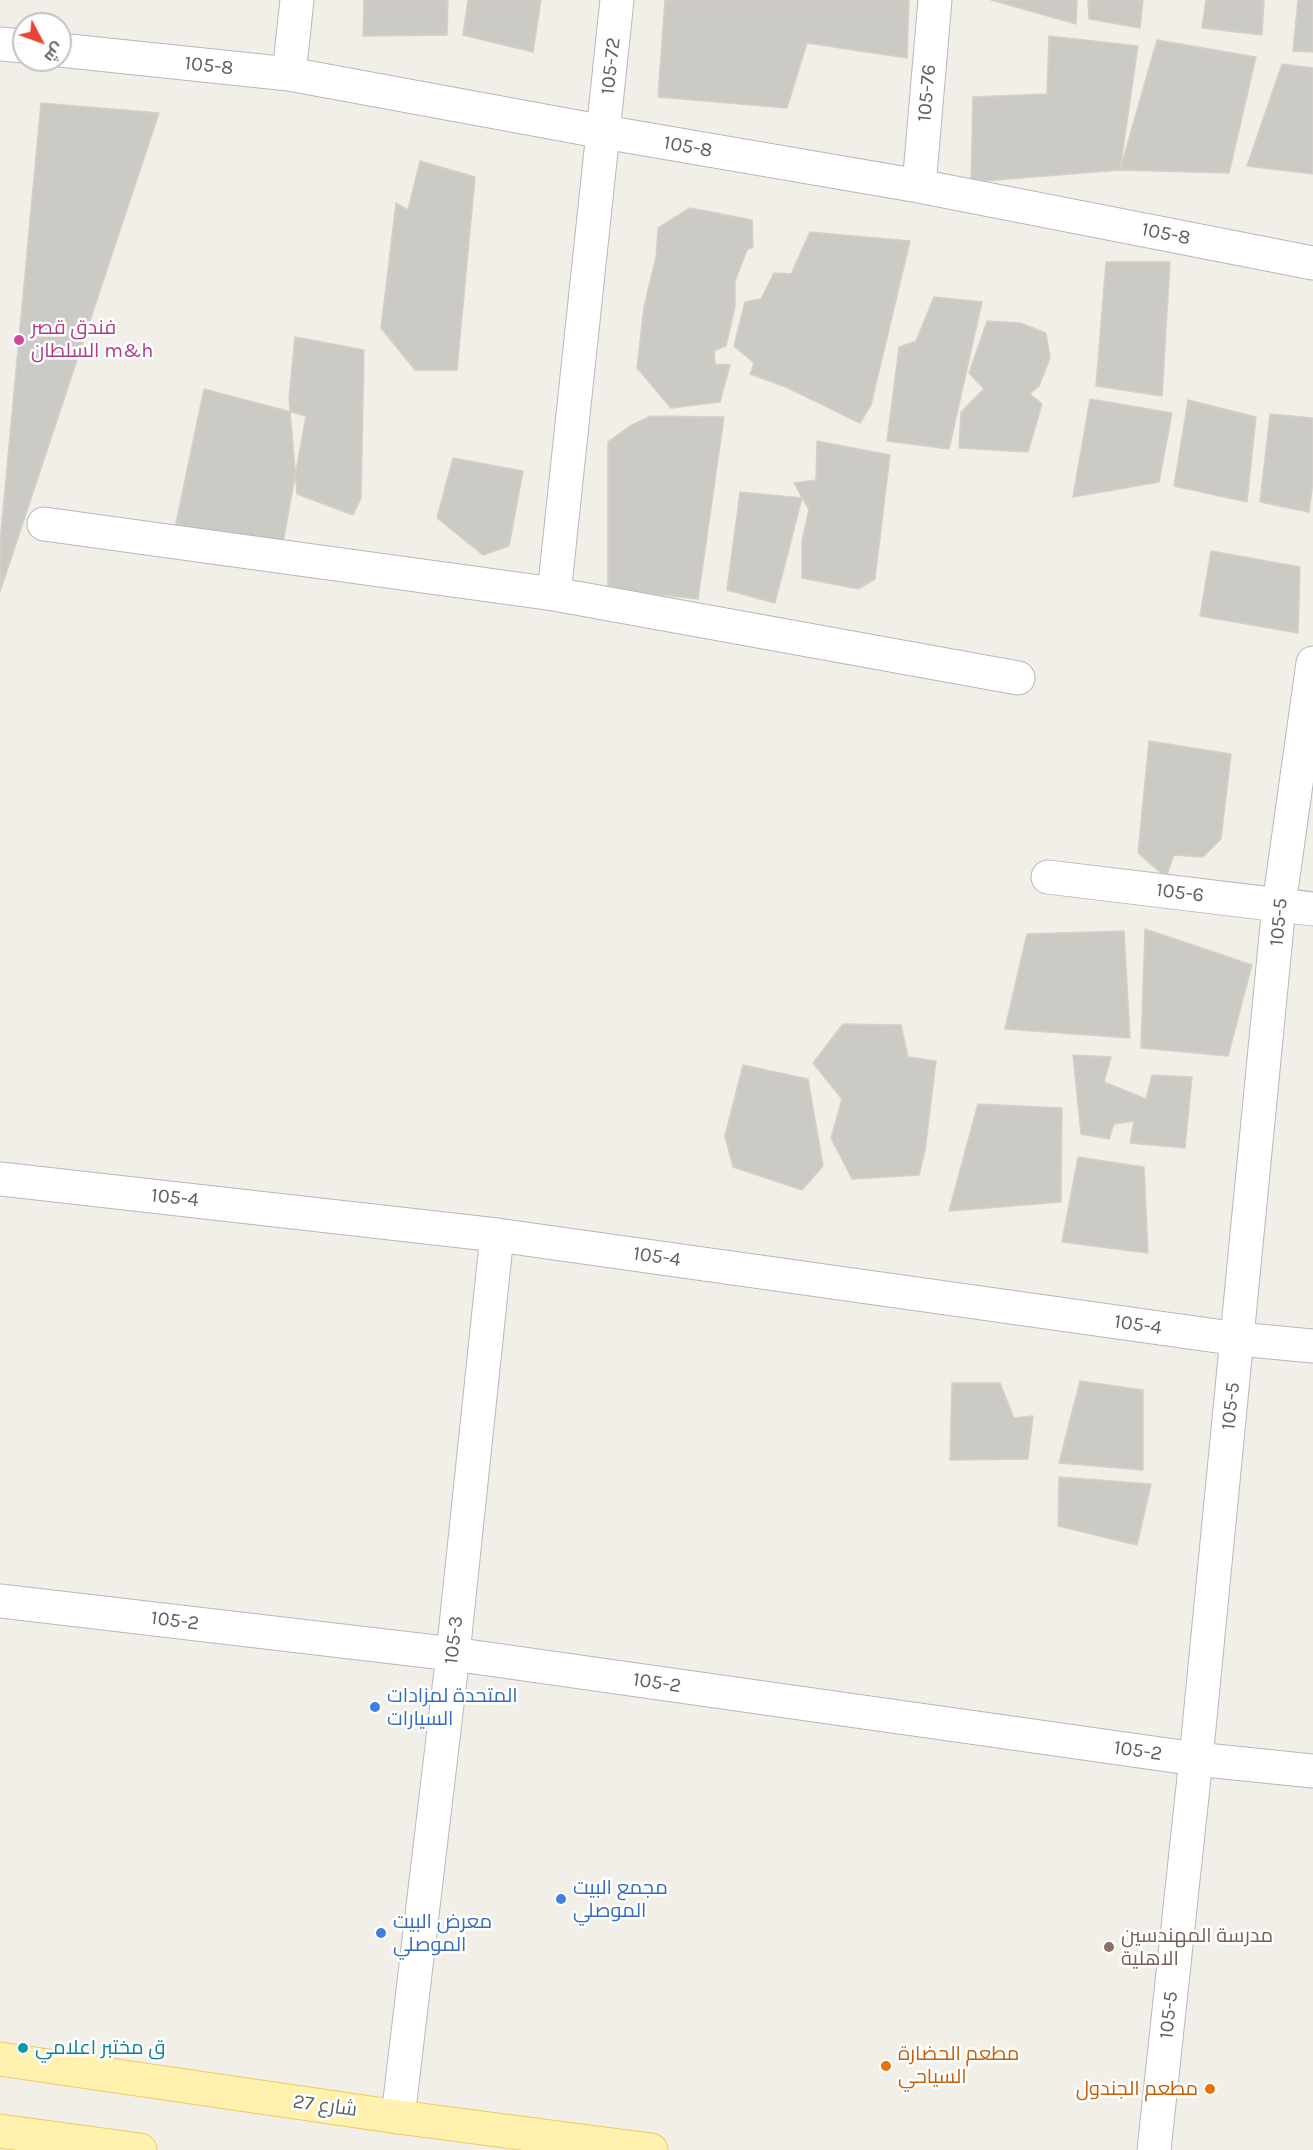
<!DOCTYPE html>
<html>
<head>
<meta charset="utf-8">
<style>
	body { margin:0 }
	#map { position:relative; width:1313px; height:2150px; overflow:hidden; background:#f1efe8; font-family:Karla,Cairo,sans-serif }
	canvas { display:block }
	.north { position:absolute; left:12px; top:12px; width:60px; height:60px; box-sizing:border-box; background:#fff; border:2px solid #bfc1c3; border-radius:50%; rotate:131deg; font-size:16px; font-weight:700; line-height:24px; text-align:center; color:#5f6368 }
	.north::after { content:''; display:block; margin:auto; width:21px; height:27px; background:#ea4335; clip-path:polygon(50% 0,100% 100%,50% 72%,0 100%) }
</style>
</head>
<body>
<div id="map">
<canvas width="1313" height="2150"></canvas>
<div class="north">ش</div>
</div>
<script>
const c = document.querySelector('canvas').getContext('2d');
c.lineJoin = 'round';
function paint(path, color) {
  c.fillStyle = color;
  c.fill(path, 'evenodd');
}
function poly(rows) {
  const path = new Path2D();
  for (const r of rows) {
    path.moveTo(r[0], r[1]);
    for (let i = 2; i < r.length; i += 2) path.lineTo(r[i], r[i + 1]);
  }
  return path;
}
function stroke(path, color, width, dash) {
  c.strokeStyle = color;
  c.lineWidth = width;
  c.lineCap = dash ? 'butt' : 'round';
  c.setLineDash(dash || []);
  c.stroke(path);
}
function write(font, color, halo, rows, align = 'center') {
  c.font = font + ' Karla,Cairo,sans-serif';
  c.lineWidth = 5;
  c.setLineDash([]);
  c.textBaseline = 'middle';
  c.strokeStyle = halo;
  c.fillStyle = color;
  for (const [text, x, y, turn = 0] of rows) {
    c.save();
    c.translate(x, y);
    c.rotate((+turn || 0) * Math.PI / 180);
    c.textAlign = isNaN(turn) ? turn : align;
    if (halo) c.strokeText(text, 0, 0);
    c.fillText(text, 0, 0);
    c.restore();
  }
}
const building = poly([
	[364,0,448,0,447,35,363,36,364,0],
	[468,0,541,0,533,52,463,35,468,0],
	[665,0,909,0,907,58,807,43,787,108,658,97,665,0],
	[991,0,1077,0,1076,24,991,0],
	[1088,0,1143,0,1140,28,1089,19,1088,0],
	[1206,0,1264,0,1262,35,1202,28,1206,0],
	[1298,0,1313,0,1313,52,1293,51,1298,0],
	[1049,36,1138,46,1120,170,971,182,973,97,1047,94,1049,36],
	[1157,40,1256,57,1229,173,1120,170,1157,40],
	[1282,64,1313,68,1313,174,1247,166,1282,64],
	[41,103,159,113,0,592,0,542,41,103],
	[420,161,475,177,457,370,415,370,381,328,396,203,408,210,420,161],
	[690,208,752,220,753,247,747,250,735,281,735,307,726,346,714,351,715,364,730,365,720,402,671,408,637,368,644,307,656,257,658,228,690,208],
	[810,232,910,241,871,405,860,423,786,387,750,374,754,363,734,346,745,302,761,299,774,273,791,274,810,232],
	[1106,262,1170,262,1162,396,1096,386,1106,262],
	[934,297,982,302,949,449,887,441,899,347,916,341,934,297],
	[987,321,1020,323,1046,333,1050,358,1039,386,1030,394,1042,404,1028,452,959,448,961,412,984,389,969,373,987,321],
	[295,337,364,350,361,498,353,515,297,494,289,398,295,337],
	[204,389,306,416,283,543,175,528,204,389],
	[1090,399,1172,413,1159,482,1073,497,1090,399],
	[1188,400,1256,417,1247,502,1174,486,1188,400],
	[1270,414,1313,418,1313,482,1309,512,1260,502,1270,414],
	[651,416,724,417,698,599,608,589,608,442,630,426,651,416],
	[817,441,890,455,875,579,858,589,802,578,802,540,809,510,794,483,816,480,817,441],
	[453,458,523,471,509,546,483,555,437,518,453,458],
	[740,492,802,498,775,603,727,590,740,492],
	[1211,551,1300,567,1298,633,1200,616,1211,551],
	[1149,741,1231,754,1221,839,1203,857,1174,855,1166,877,1138,853,1149,741],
	[1145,929,1252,965,1228,1056,1141,1048,1145,929],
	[1124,931,1130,1038,1005,1029,1027,934,1124,931],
	[843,1024,901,1025,908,1057,936,1061,925,1151,919,1175,852,1179,831,1138,842,1099,813,1063,843,1024],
	[1073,1055,1111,1057,1104,1082,1146,1099,1152,1075,1192,1077,1185,1148,1130,1143,1134,1121,1114,1124,1109,1139,1081,1134,1073,1055],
	[743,1065,808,1079,823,1166,802,1190,733,1167,725,1136,743,1065],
	[978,1104,1062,1108,1061,1202,949,1211,978,1104],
	[1078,1157,1144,1167,1148,1253,1062,1242,1078,1157],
	[1080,1381,1143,1390,1143,1470,1059,1463,1080,1381],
	[952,1383,1000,1383,1014,1418,1033,1416,1028,1459,950,1460,952,1383],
	[1059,1477,1151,1484,1137,1545,1058,1526,1059,1477]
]);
const minor = poly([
	[0,44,24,46],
	[60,50,289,74,604,132,919,186,1313,263],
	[289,74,297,0],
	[919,186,935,0],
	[44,524,554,594,1018,678],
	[554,594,617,0],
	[1048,877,1313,909],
	[0,1179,497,1235,1238,1339,1313,1346],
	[0,1601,453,1654,1196,1759,1313,1771],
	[398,2117,453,1654,497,1235],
	[1154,2150,1196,1759,1279,905,1313,663]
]);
const major = poly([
	[0,2059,398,2117,651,2150],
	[0,2131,140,2150]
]);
const markers = [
	[19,340,6,"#d1479c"],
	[375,1707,6,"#3f7fe0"],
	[561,1899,6,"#3f7fe0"],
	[381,1933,6,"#3f7fe0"],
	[1109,1947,6,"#8d6e63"],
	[23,2048,6,"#0f9aa8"],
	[886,2066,6,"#e8710a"],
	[1210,2089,6,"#e8710a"]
];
const streetNames = [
	["105-8",209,66,6],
	["105-72",611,66,-84],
	["105-76",927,93,-85],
	["105-8",688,147,10],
	["105-8",1166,234,11],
	["105-6",1180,893,7],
	["105-5",1279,922,-85],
	["105-4",175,1198,6],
	["105-4",657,1257,8],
	["105-4",1138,1325,8],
	["105-5",1231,1406,-84],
	["105-2",175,1621,7],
	["105-3",454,1640,-84],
	["105-2",657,1683,8],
	["105-2",1138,1751,8],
	["105-5",1169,2015,-84],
	["شارع 27",325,2106,8]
];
const hotelNames = [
	["فندق قصر",31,328],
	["السلطان m&h",31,351]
];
const shopNames = [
	["المتحدة لمزادات",387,1696],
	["السيارات",387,1719],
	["مجمع البيت",573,1888],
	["الموصلي",573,1911],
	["معرض البيت",393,1922],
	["الموصلي",393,1945]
];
const educationNames = [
	["مدرسة المهندسين",1121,1936],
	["الاهلية",1121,1959]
];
const cultureNames = [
	["ق مختبر اعلامي",35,2048]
];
const foodNames = [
	["مطعم الحضارة",898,2054],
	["السياحي",898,2077],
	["مطعم الجندول",1198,2089,"right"]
];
paint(building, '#cccac5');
stroke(building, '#d6d1c6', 1.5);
stroke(minor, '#b5b8bc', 35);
stroke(major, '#f2c960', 35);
stroke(minor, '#fff', 33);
stroke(major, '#fff2af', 33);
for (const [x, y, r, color] of markers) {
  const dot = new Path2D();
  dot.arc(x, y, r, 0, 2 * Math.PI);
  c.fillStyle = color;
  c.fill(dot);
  stroke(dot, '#fff', 2);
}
write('20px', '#5f6368', '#fff', streetNames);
write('20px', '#b23c85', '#fff', hotelNames, 'left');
write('20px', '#366cbe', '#fff', shopNames, 'left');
write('20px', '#785e54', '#fff', educationNames, 'left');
write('20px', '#0d838f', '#fff', cultureNames, 'left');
write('20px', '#c56008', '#fff', foodNames, 'left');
</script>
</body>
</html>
